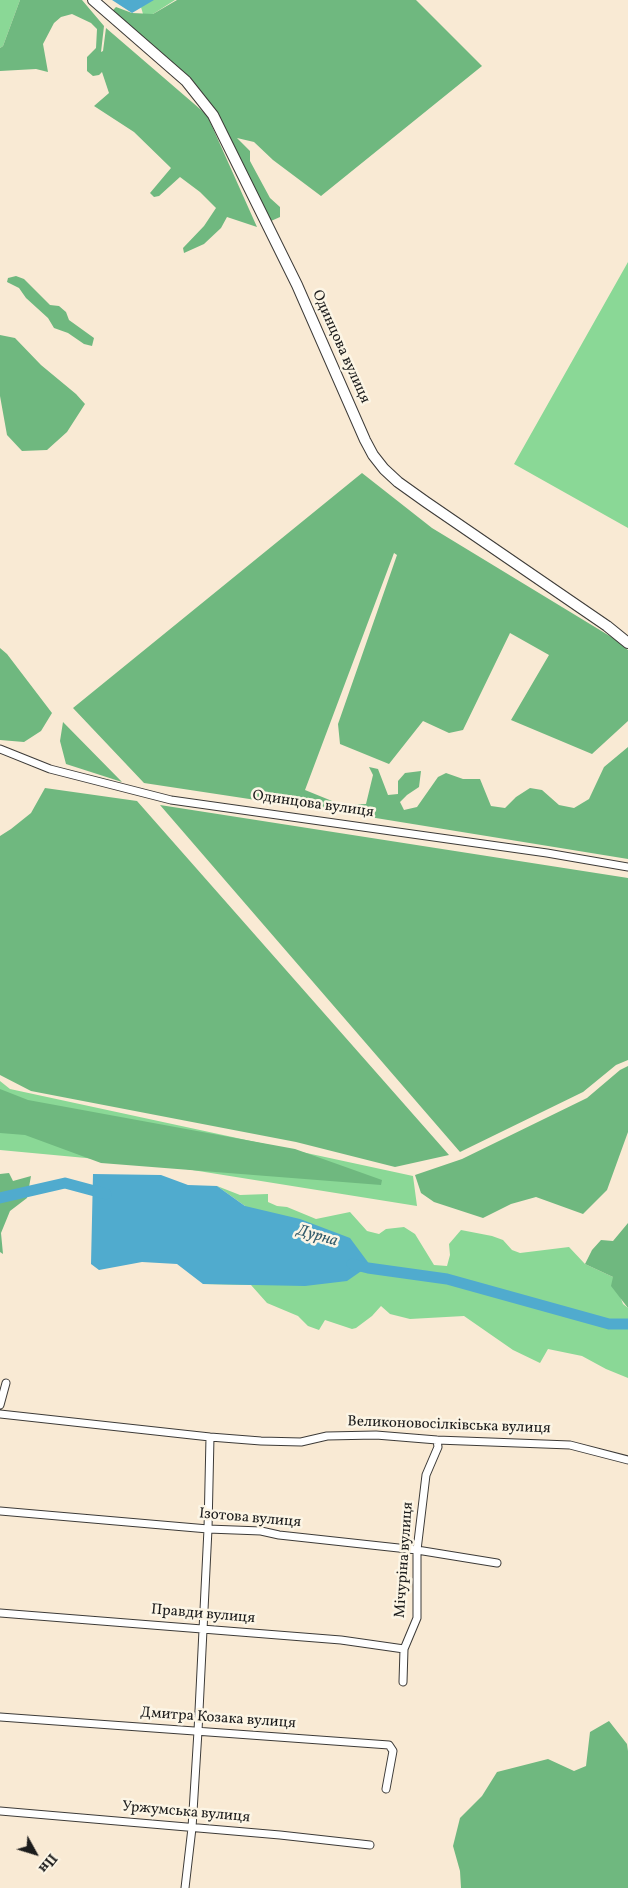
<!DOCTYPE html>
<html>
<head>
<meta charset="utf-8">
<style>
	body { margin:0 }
	#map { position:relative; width:628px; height:1888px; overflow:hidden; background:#f9ead4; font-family:Vollkorn,serif }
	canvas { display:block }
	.north { position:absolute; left:10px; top:1828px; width:50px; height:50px; -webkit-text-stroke:4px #fcf5e5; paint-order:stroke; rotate:129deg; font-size:14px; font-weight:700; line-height:20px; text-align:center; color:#1c1c1c }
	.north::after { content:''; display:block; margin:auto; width:18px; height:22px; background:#1c1c1c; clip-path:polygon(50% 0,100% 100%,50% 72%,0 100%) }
</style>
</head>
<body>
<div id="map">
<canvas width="628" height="1888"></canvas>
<div class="north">Пн</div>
</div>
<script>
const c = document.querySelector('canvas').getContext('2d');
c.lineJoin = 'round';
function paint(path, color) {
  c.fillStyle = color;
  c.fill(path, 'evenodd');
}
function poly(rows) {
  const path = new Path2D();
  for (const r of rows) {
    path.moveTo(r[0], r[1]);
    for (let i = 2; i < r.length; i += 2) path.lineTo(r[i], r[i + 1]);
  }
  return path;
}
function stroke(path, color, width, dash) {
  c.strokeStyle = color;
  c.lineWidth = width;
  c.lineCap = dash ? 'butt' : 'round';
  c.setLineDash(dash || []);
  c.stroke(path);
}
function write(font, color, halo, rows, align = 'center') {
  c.font = font + ' Vollkorn,serif';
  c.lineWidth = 5;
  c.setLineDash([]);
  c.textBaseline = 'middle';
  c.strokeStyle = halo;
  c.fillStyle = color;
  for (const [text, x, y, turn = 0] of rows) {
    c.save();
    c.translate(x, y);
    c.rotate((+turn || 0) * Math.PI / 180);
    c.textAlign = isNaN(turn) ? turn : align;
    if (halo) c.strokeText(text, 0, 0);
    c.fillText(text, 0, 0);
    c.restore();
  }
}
const green = poly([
	[0,0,20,0,3,46,0,48],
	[152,0,175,0,153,14,143,14,141,7],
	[628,262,628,528,514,464],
	[0,1081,10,1089,413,1176,417,1206,161,1165,0,1150],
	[217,1186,240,1195,268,1194,268,1202,277,1206,287,1207,316,1219,350,1212,367,1231,379,1234,386,1229,404,1227,415,1234,434,1265,447,1266,450,1255,449,1244,461,1230,492,1236,503,1240,512,1250,520,1253,569,1247,585,1264,613,1277,623,1304,628,1308,628,1378,606,1369,582,1356,548,1349,540,1363,513,1350,464,1316,410,1319,390,1314,381,1306,372,1316,356,1328,352,1329,325,1320,319,1330,308,1326,298,1316,267,1303,251,1285,203,1284,245,1206]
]);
const forest = poly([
	[20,0,82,0,104,26,101,52,103,51,106,28,207,115,257,227,227,217,221,228,204,244,184,253,183,248,204,226,216,208,200,192,180,177,159,196,154,197,150,193,171,168,134,132,94,106,109,93,102,72,99,75,93,76,87,71,87,57,96,48,97,29,91,23,72,14,61,17,54,23,43,44,48,72,36,69,0,71,0,48,3,46],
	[177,0,416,0,482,66,321,196,273,160,254,142,237,138,250,151,250,161,270,198,280,207,280,217,271,221,263,211,215,110,111,12,116,7,132,13,153,14],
	[16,276,24,279,50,305,59,306,66,312,69,320,94,338,92,346,84,344,68,333,54,328,48,318,26,298,19,288,7,282,8,278],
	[0,335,15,338,41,365,76,394,85,404,67,432,47,450,22,451,7,435,0,396],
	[362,473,432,528,613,638,628,650,628,721,592,754,511,720,549,655,510,633,463,730,449,733,423,721,389,764,340,744,338,724,397,555,394,553,305,790,337,803,335,812,144,783,73,708],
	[0,648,7,654,52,713,41,731,24,742,0,740],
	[63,722,122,782,66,764,60,741],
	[628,747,628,859,345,813,347,805,366,804,373,775,369,767,378,769,388,795,398,794,398,781,405,773,421,771,419,787,407,795,400,802,404,810,417,807,438,777,446,773,463,779,480,779,491,806,505,808,516,797,530,788,542,790,559,805,574,808,589,799,604,767],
	[45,788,137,801,449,1155,395,1167,296,1142,31,1091,0,1075,0,836,11,829,31,813],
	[160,805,628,878,628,1060,616,1065,583,1092,460,1152],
	[628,1066,628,1132,607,1190,583,1214,536,1197,511,1204,483,1218,434,1202,421,1193,415,1175,462,1159,587,1098,620,1070],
	[0,1089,28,1100,295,1149,382,1180,381,1185,101,1163,25,1135,0,1133],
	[9,1173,13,1181,31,1176,27,1198,10,1211,1,1233,3,1254,0,1252,0,1174],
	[628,1223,628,1308,611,1286,613,1277,585,1264,592,1250,601,1240,613,1241],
	[609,1721,627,1744,628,1751,628,1888,461,1888,460,1871,453,1846,460,1818,482,1796,497,1772,548,1759,574,1771,586,1766,590,1732]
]);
const water = poly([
	[112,0,154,0,132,13],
	[93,1174,161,1175,188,1185,217,1186,245,1206,300,1219,350,1238,370,1265,347,1281,305,1286,203,1284,177,1264,142,1262,99,1270,91,1264]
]);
const river = poly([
	[0,1198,65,1183,106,1194],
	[352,1264,368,1268,447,1279,609,1324,628,1324]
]);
const minor = poly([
	[0,749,50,769,171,800,547,853,628,867],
	[0,1405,6,1383],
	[0,1414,210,1437,261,1441,301,1442,327,1436,376,1435,437,1440,570,1445,628,1460],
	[0,1511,208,1529,261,1531,279,1535,417,1550,497,1563],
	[0,1613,341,1640,404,1649],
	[403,1682,404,1649,417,1618,417,1550,426,1475,438,1447,437,1440],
	[0,1717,389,1745,393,1751,386,1789],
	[0,1811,280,1835,370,1845],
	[185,1888,192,1828,198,1731,208,1529,210,1437]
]);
const secondary = poly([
	[93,0,186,81,213,115,297,285,365,440,373,455,384,469,398,482,426,502,607,626,628,643]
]);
const streetNames = [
	["Одинцова вулиця",340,347,66],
	["Одинцова вулиця",313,805,8],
	["Великоновосілківська вулиця",449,1426,2],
	["Ізотова вулиця",250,1519,5],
	["Мічуріна вулиця",405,1560,-86],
	["Правди вулиця",203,1615,5],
	["Дмитра Козака вулиця",218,1719,4],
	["Уржумська вулиця",186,1813,5]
];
const waterNames = [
	["Дурна",317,1237,16]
];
paint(green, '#8ad896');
paint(forest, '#6fb87f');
paint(water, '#50abce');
stroke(river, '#50abce', 11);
stroke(minor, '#3d3b38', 9);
stroke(secondary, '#3d3b38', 12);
stroke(minor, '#fff', 7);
stroke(secondary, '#fff', 10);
write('15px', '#1c1c1c', '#fcf5e5', streetNames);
write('italic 16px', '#335c6c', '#fcf5e5', waterNames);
</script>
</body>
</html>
